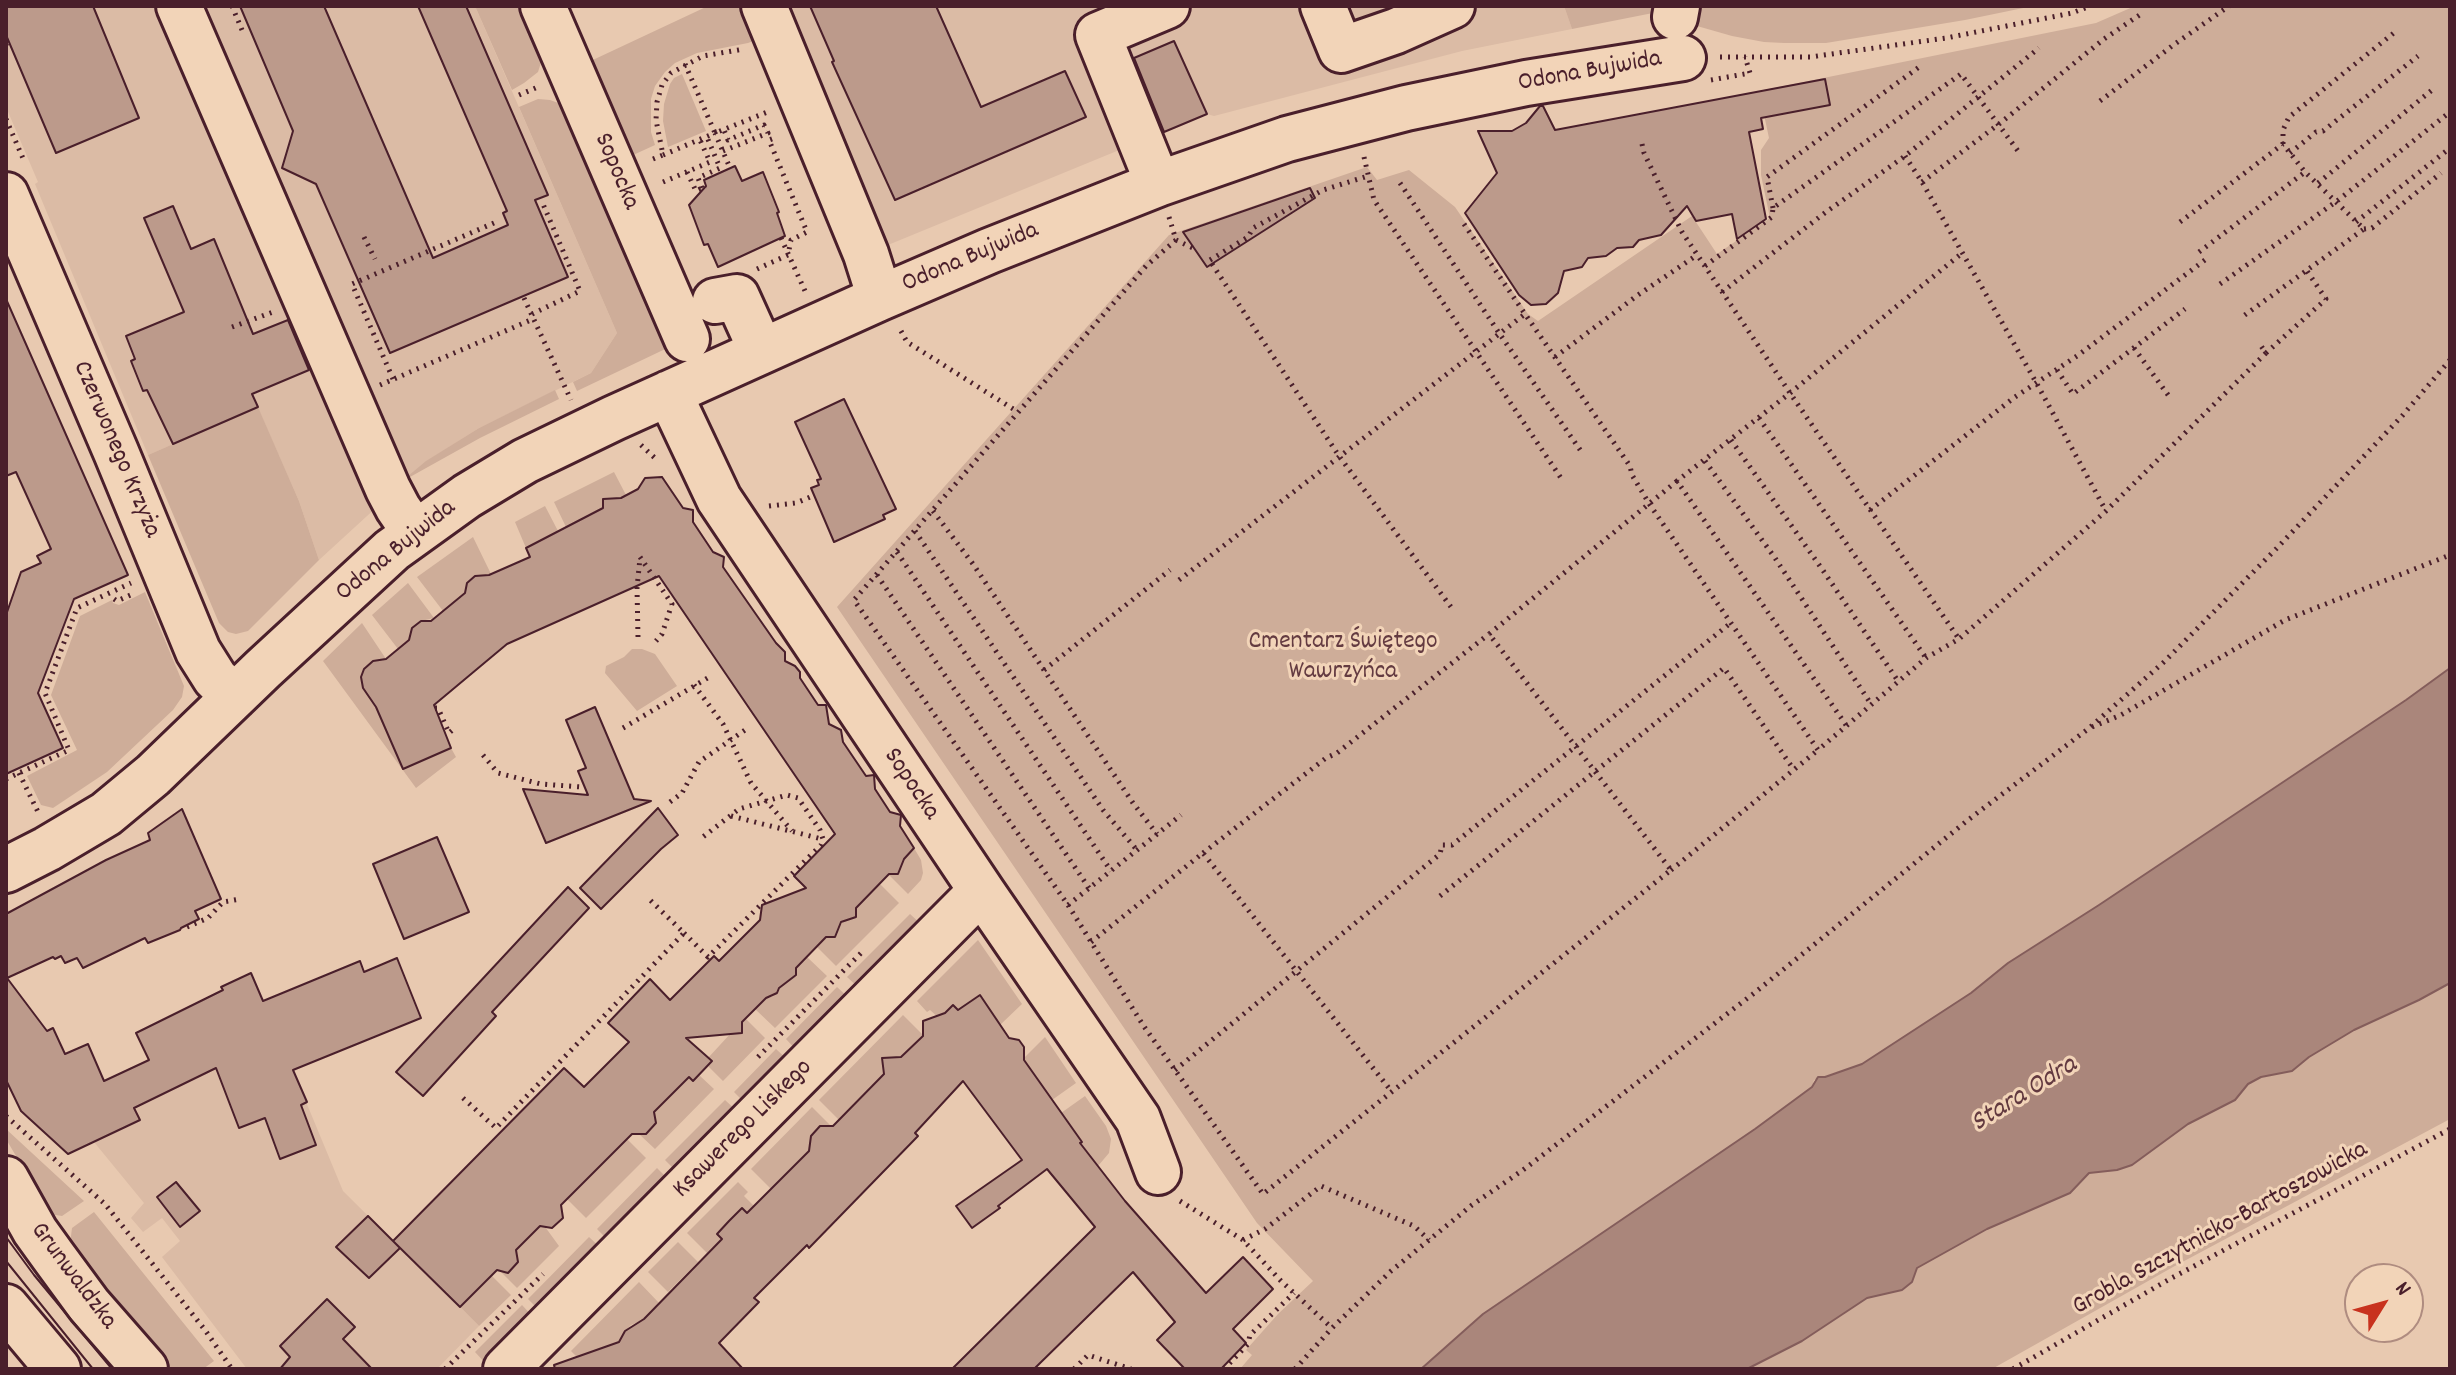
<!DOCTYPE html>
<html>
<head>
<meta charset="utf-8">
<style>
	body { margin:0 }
	#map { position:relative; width:2456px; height:1375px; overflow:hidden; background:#e8c9b0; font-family:Dekko,sans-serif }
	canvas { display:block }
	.frame { position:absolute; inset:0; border:8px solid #4a1f2b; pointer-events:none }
	.north { position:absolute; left:2344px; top:1263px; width:80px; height:80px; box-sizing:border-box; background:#f2d4b8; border:2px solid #af8c80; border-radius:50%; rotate:53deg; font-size:22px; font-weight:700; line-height:32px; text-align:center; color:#4a1f2b }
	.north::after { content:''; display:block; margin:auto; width:28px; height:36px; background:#c8321e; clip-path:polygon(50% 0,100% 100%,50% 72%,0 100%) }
</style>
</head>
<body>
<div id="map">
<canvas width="2456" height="1375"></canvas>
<div class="frame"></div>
<div class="north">N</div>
</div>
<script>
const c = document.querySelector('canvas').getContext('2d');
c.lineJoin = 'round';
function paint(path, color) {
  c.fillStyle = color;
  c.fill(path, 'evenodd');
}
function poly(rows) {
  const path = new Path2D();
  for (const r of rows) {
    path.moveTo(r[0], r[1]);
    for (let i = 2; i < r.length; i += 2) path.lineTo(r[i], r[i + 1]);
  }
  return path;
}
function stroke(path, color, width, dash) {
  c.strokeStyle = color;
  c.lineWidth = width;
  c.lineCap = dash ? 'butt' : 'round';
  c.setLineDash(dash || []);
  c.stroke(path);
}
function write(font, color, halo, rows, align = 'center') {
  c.font = font + ' Dekko,sans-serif';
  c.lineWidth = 6;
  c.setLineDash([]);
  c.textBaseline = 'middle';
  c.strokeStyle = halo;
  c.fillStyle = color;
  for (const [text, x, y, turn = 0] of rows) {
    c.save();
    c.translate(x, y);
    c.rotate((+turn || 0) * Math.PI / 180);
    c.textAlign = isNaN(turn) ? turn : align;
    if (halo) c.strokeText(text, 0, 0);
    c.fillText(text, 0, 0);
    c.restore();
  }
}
const built = poly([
	[6,6,475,6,617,333,591,373,479,428,427,461,319,560,299,501,258,408,148,455,35,184,38,182,6,107],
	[744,6,1564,6,1572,29,1462,51,1214,116,1207,114,866,254],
	[265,1003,343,1191,479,1326,437,1369,247,1369,162,1257,180,1241,162,1218,143,1232,131,1218,144,1203,94,1142,68,1154,28,1117]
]);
const green = poly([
	[475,6,532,6,544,53,538,72,524,83,512,90],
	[708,6,744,6,758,39,748,43,697,53,675,63,665,72,655,86,651,99,651,132,655,145,620,161,580,66],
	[1564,6,2033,6,1965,20,1826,43,1784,43,1764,42,1732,36,1697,26,1663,11,1572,29],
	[2135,6,2450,6,2450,668,2406,700,2099,905,2008,963,1971,993,1862,1064,1814,1080,1812,1087,1755,1129,1483,1314,1421,1369,1240,1369,1252,1355,1246,1350,1278,1314,1313,1281,1257,1223,837,607,1169,235,1367,167,1377,180,1409,170,1455,207,1528,314,1538,321,1692,216,1717,254,1770,218,1761,175,1761,150,1769,138,1759,91,2096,23],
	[682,74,706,131,668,147,663,121,664,104,670,84,674,78],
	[538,99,550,100,569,107,680,342,577,391,573,382,591,373,617,333,519,107],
	[555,390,559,399,480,438,401,482,426,461,479,428],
	[258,407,299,501,319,560,248,631,236,634,228,632,219,623,148,455],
	[614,472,626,495,617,500,608,499,602,508,566,527,554,502],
	[545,506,558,531,526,548,515,522],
	[473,537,491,574,475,576,467,583,465,593,443,611,417,577],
	[408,583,434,618,421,621,412,628,409,640,398,649,372,615],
	[145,592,184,686,182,697,173,710,107,772,53,808,41,805,27,776,77,750,51,695,80,616,112,600,113,603,119,605],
	[362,623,386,659,373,661,361,677,363,688,369,697,371,696,403,768,451,748,456,757,416,788,323,661],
	[632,649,642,649,655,654,677,686,637,711,605,673,606,666,624,657],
	[914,848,921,860,923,873,921,880,908,894,889,875,898,872,901,862],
	[880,884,899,903,836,966,817,947,826,937,836,934,838,926,856,913,856,908],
	[910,914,924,927,861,990,847,977],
	[978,940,1022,1004,1000,1025,980,995,958,1010,953,1005,940,1019,930,1010,927,1012,917,1001],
	[807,957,827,976,775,1028,755,1009,767,998,774,996,778,986,794,977,796,968],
	[2450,983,2450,1119,2173,1267,1992,1369,1747,1369,1802,1341,1867,1298,1883,1294,1912,1282,1917,1268,1987,1229,2070,1193,2089,1173,2117,1170,2132,1165,2188,1124,2235,1100,2248,1084,2261,1077,2292,1071,2309,1057,2354,1030,2419,1000],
	[837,987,851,1000,799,1053,786,1039],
	[903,1015,923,1035,900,1058,893,1058,885,1074,839,1120,819,1100],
	[746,1019,765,1038,723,1081,708,1066,712,1062,708,1058,731,1033,741,1030,742,1022],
	[1045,1037,1076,1083,1052,1100,1023,1059],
	[776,1049,790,1062,747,1105,734,1092],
	[699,1075,714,1089,655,1149,639,1134,646,1134,656,1124,655,1118,651,1115,689,1077,693,1081],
	[1085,1096,1106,1126,1111,1139,1109,1153,1098,1166,1080,1143,1082,1141,1061,1113],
	[725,1100,739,1113,679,1174,665,1160],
	[812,1107,832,1127,811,1136,810,1143,813,1146,771,1189,751,1169],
	[6,1129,84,1201,62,1216,50,1214,6,1139],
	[627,1139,646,1158,586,1218,567,1199],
	[657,1168,671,1182,611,1243,597,1229],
	[738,1182,748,1192,744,1196,754,1206,747,1213,742,1208,717,1233,722,1239,707,1253,687,1233],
	[94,1212,214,1361,203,1369,171,1369,112,1299,70,1244,72,1228],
	[543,1224,559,1246,517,1288,498,1269,508,1273,518,1262,514,1252],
	[589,1237,603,1250,541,1312,528,1299],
	[678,1242,698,1262,668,1292,648,1272],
	[492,1276,511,1295,479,1326,460,1307],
	[639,1282,659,1303,645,1319,631,1325,625,1331,618,1347,584,1364,571,1351],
	[522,1305,535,1319,488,1366,475,1352]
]);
const water = poly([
	[2450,668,2450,983,2419,1000,2354,1030,2309,1057,2292,1071,2261,1077,2248,1084,2235,1100,2188,1124,2132,1165,2117,1170,2089,1173,2070,1193,1987,1229,1917,1268,1912,1282,1902,1290,1867,1298,1802,1341,1747,1369,1421,1369,1483,1314,1755,1129,1812,1087,1818,1077,1825,1077,1862,1064,1971,993,2008,963,2099,905,2406,700,2450,668]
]);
const building = poly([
	[6,6,93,6,139,118,56,153,6,35,6,6],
	[240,6,324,6,433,258,508,225,503,213,507,211,418,6,466,6,548,195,535,200,568,277,390,353,316,184,282,168,293,131,240,6],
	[810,6,936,6,981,107,1065,71,1086,117,895,200,832,62,834,61,810,6],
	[1174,41,1207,114,1164,132,1134,58,1174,41],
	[1825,79,1830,105,1761,118,1763,129,1749,132,1766,219,1737,239,1732,214,1696,221,1687,206,1661,235,1639,240,1633,247,1617,248,1606,256,1588,258,1582,267,1564,271,1558,293,1546,304,1531,305,1519,295,1465,213,1497,173,1478,131,1512,131,1526,123,1540,106,1543,106,1555,130,1825,79],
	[735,166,742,181,763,172,779,212,777,213,785,236,718,267,708,244,704,245,689,205,706,186,704,180,735,166],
	[1310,188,1315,198,1207,267,1183,232,1310,188],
	[173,206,191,249,214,239,253,334,288,320,309,370,252,394,258,407,173,444,147,390,143,391,131,361,135,359,126,336,184,312,144,218,173,206],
	[6,299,128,575,74,599,38,693,63,748,6,774,6,615,21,572,41,563,37,556,51,549,16,472,6,476,6,299],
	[844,399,896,509,883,515,885,519,834,542,811,488,819,485,817,480,821,479,795,422,844,399],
	[662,477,683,508,693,510,693,522,713,552,724,557,723,567,776,643,785,652,785,661,795,666,800,672,800,678,818,705,826,705,829,724,841,730,843,742,866,776,874,775,875,789,890,812,901,815,900,826,914,848,904,859,898,874,889,874,856,908,856,917,841,922,835,937,826,937,796,968,796,975,779,988,777,993,766,998,742,1022,742,1033,686,1038,712,1061,693,1081,689,1077,654,1112,656,1123,646,1134,632,1134,561,1205,563,1218,552,1228,540,1226,516,1250,518,1262,508,1273,497,1270,460,1307,393,1241,564,1068,584,1087,629,1042,608,1023,650,979,670,1000,714,956,719,961,760,920,762,905,806,888,794,876,835,834,659,576,507,644,434,705,451,748,403,769,376,707,363,688,361,677,364,669,373,661,386,659,409,640,412,628,421,621,431,621,465,593,467,583,475,576,489,575,530,557,526,548,603,508,603,499,621,498,638,489,645,478,662,477],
	[595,707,634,799,651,801,546,843,523,789,588,795,578,771,586,768,566,720,595,707],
	[658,808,678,835,661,849,601,909,580,888,658,808],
	[182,809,221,899,195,911,199,919,181,928,180,930,148,943,145,938,83,968,77,958,65,963,61,956,55,959,53,957,7,978,47,1031,53,1028,65,1054,88,1044,104,1081,149,1060,136,1033,223,990,221,987,251,973,263,1001,360,961,364,972,397,958,421,1018,293,1070,307,1102,301,1105,316,1145,280,1159,265,1118,239,1128,216,1068,134,1108,140,1120,68,1154,21,1111,6,1080,6,914,106,860,150,840,148,833,182,809],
	[437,837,469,912,404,939,373,864,437,837],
	[568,887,589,908,492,1012,496,1016,423,1096,396,1072,568,887],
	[980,995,1009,1038,1019,1040,1024,1047,1024,1060,1082,1142,1080,1143,1125,1201,1206,1293,1243,1257,1273,1289,1233,1329,1246,1343,1221,1369,1185,1369,1157,1340,1175,1322,1133,1272,1034,1369,952,1369,1095,1227,1047,1169,998,1206,1000,1208,972,1228,956,1206,1022,1160,963,1081,915,1133,918,1136,809,1248,807,1245,754,1298,759,1302,719,1343,743,1369,555,1369,554,1365,619,1342,625,1331,644,1319,722,1239,717,1234,729,1221,742,1208,747,1213,809,1151,811,1136,820,1126,833,1126,884,1074,882,1058,901,1057,923,1036,923,1021,945,1013,953,1005,958,1010,980,995],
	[176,1182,200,1211,180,1227,157,1197,176,1182],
	[368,1216,400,1248,369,1278,336,1247,368,1216],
	[327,1299,355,1327,343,1339,372,1369,280,1369,290,1357,280,1346,327,1299]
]);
const path = poly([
	[232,6,242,30],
	[6,44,9,42],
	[1720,57,1810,57,1946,38,2072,13,2090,6],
	[685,64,715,133,770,111],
	[1711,80,1750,73,1745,57],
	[519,95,538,87],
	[2100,101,2172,46,2229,6],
	[6,119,25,163],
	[1642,144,1644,153,1682,232,1790,393,1959,639],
	[2283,144,2283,130,2289,117,2395,32],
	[723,151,768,133,764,125,728,140,724,130],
	[2290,153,2316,132,2323,131,2418,56],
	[663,155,715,133,730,168],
	[1905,156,1922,182,2037,384,2106,511],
	[1364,157,1374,200,1563,481],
	[653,159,663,155,656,120,657,102,662,85,671,73,703,56,744,49],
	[687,172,696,191,706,186],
	[663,182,710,162,700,140],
	[1922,182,1999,124,2104,39,2141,14],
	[1400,183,1499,333,1583,454],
	[2318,183,2432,90],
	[702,188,698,178,720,168,707,137],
	[1773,208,1767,177,1922,65],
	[1169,217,1176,240,1193,248],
	[2180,222,2283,144,2305,172,2364,229,2242,317],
	[2356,222,2450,148],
	[1464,224,1525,314],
	[2364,229,2372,228,2441,173],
	[364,237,375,259],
	[781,238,805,291],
	[1176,240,1146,266,854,600,1068,905,1143,1025,1263,1194,1671,870,1489,634,1677,481],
	[2199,252,2305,172],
	[1210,260,1248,237,1253,228,1323,190,1368,176],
	[1212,264,1339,456,1451,607],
	[1705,266,1772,217,1773,208,1961,74,2021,155],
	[757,269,788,255,791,240,807,232,769,140,777,137],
	[2220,284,2337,201,2450,112],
	[1722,292,1826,212,1905,156,2039,48],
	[524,298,571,400],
	[532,314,580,291,543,204],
	[232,327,273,312],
	[901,331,907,342,1018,412],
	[2134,348,2171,399],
	[2266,353,2326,299,2307,271],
	[1555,357,1638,295,1697,255],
	[2057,370,2073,394,2185,309],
	[393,379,352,284,494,223],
	[380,385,533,319],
	[1759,418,1926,658],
	[1731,440,1822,569,1898,681],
	[641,445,657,460],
	[1705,461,1775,558,1871,704],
	[769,506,796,503,815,495],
	[1870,510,2015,397,2077,356,2205,260],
	[933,511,973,564,1133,803,1157,834],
	[915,531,1103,810,1137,850],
	[897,552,1111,871],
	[640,557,672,604,662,634,656,641],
	[877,575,1089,888],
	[1179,580,1525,314,1630,466,1632,475,1650,505,1818,750,1926,658,1959,639,2106,511,2266,353,2259,343],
	[114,599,117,601,135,593],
	[638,637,637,588,640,558],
	[1044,670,1170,570],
	[694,685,723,724,751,783,792,831],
	[435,708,438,708,449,733,456,727],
	[1846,725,1677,481,1790,393,1961,254],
	[2092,727,2121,715,2285,620,2450,555],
	[623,728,711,676],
	[483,755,498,773,541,784,582,787],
	[19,773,38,812],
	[6,779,69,750,45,693,77,608,131,583],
	[670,802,682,793,699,762,745,730],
	[731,816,822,839],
	[1203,853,1326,758,1337,753,1489,634],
	[1671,870,1818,750],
	[1440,896,1724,668,1794,770],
	[1068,905,1181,815],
	[187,927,208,918,223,902,240,899],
	[684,933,708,957,821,845,823,839,820,830,798,798,787,795,739,809,699,840],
	[1091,942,1203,853,1392,1092],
	[758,1057,861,953],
	[1175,1070,1440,854,1442,845,1452,845,1732,622],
	[463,1098,496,1128,684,933,649,899],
	[6,1116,105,1204,205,1330,232,1369],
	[1180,1201,1243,1240,1281,1281,1332,1328],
	[1243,1240,1265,1229,1321,1186,1414,1226,1429,1240],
	[445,1369,543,1274],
	[1074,1369,1088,1355,1131,1369],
	[1224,1369,1248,1344,1250,1335,1294,1293],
	[1295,1369,1332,1328,1391,1271,1472,1205,1523,1170,1753,994,1968,820,2088,729,2165,661,2277,548,2402,416,2450,360],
	[2013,1369,2168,1280,2450,1129]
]);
const minor = poly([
	[179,6,388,489,398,508,415,533],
	[543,6,687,339],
	[764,6,866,254,880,298],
	[1323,6,1341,50,1396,31,1452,6],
	[1675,17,1677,6],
	[1158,184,1098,35,1167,6],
	[6,195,116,452,198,651,215,678,234,697],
	[715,301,737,297,761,350],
	[669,393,719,499,983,893,1138,1119,1158,1172],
	[6,870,47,849,106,814,153,775,263,669,392,550,467,496,525,461,614,418,880,298,989,251,1158,184,1287,139,1406,108,1526,83,1683,58],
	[6,1179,35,1231,53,1256,89,1305,145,1369],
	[6,1307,58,1369],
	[506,1369,972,900,983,893]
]);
const tram = poly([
	[6,1237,34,1275,112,1369],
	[6,1261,93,1369]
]);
const streetNames = [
	["Odona Bujwida",1590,73,-10],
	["Sopocka",615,172,67],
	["Odona Bujwida",971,259,-23],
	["Czerwonego Krzyża",115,450,67],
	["Odona Bujwida",397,552,-39],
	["Sopocka",910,785,56],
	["Ksawerego Liskego",744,1130,-45],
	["Grobla Szczytnicko-Bartoszowicka",2221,1230,-29],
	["Grunwaldzka",72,1277,53]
];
const parkNames = [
	["Cmentarz Świętego",1343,643],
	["Wawrzyńca",1343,673]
];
const waterNames = [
	["Stara Odra",2025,1096,-32]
];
paint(built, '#dbbba5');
paint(green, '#cead99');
paint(water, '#aa867b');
stroke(water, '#845d5b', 2);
paint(building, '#bc9a8b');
stroke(building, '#4a1f2b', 2);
stroke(minor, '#4a1f2b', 50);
stroke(path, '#4a1f2b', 5, [2, 6]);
stroke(minor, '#f2d4b8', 44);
stroke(tram, '#4a1f2b', 2);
write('26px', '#4a1f2b', '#f2d4b8', streetNames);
write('26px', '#643b41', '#f2d4b8', parkNames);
write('italic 28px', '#62393f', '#f2d4b8', waterNames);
</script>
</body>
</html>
